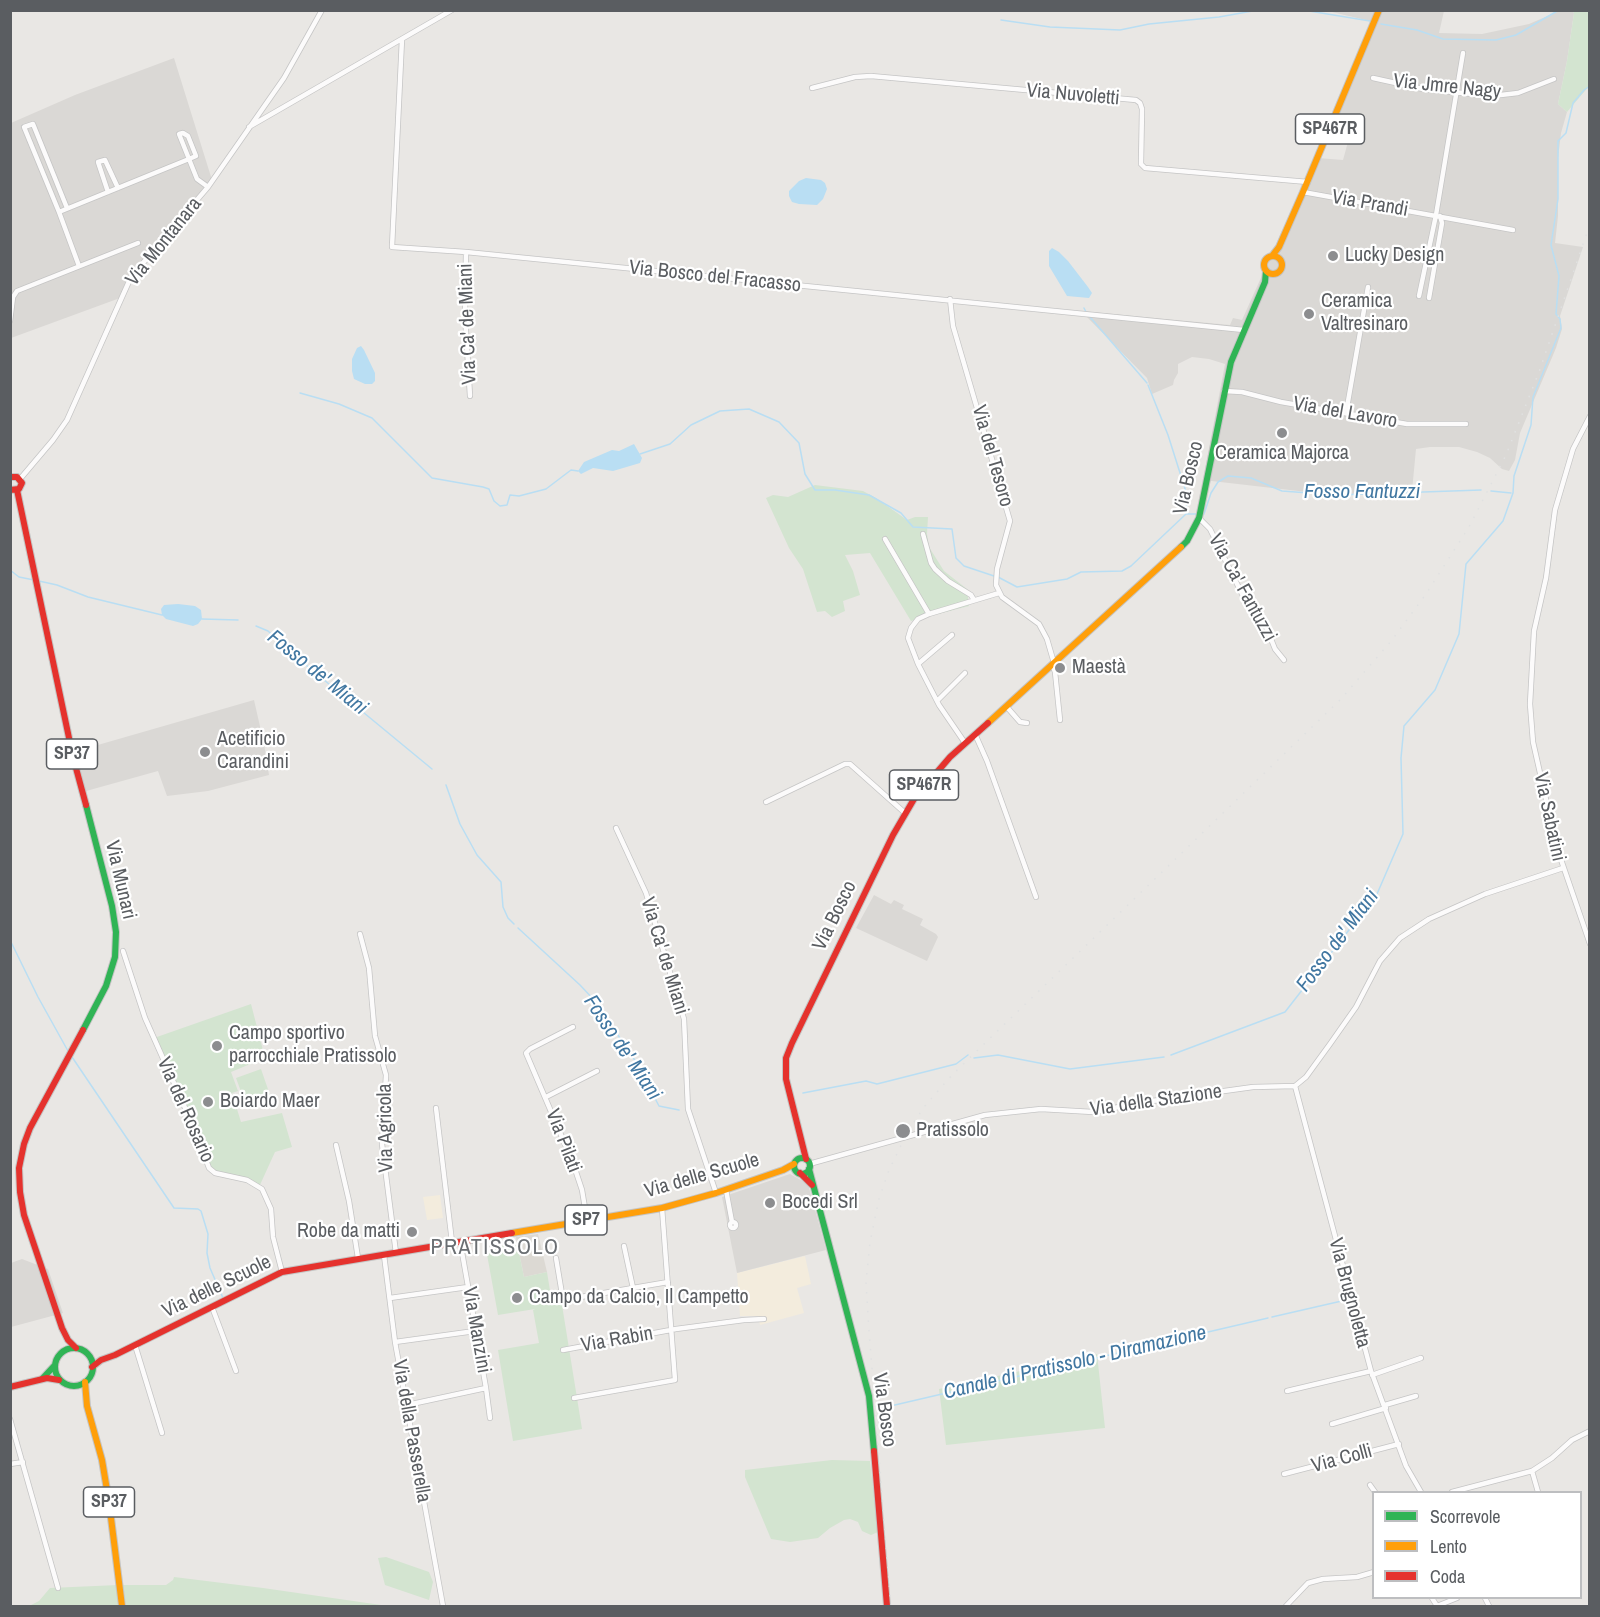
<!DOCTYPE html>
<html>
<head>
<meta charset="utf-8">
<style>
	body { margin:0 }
	#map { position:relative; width:1600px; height:1617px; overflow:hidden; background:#e9e7e4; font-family:"Archivo Narrow",sans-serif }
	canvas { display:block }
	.frame { position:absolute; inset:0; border:12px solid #5a5d61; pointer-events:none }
	.legend { position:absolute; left:1372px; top:1491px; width:210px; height:108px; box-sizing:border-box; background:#fff; border:2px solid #bdbec0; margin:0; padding:8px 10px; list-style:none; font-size:18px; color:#5a5d61 }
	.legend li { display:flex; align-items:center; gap:12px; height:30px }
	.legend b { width:30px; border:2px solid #bdbec0 }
</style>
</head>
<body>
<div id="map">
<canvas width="1600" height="1617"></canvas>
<div class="frame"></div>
<ul class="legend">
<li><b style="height:8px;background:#30b455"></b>Scorrevole</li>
<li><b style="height:8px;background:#ff9f0a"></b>Lento</li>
<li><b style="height:8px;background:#e5322d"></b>Coda</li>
</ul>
</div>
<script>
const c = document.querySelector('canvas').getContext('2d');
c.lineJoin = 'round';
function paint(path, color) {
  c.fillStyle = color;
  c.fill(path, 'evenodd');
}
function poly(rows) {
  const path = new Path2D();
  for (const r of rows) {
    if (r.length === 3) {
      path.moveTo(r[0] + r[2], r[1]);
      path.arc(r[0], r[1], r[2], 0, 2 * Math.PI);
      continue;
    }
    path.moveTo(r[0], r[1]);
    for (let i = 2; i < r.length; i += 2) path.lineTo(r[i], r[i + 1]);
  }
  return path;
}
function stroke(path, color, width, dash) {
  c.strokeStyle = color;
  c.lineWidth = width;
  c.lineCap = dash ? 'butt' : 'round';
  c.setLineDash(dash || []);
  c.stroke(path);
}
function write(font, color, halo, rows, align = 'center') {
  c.font = font + ' "Archivo Narrow",sans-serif';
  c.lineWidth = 4.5;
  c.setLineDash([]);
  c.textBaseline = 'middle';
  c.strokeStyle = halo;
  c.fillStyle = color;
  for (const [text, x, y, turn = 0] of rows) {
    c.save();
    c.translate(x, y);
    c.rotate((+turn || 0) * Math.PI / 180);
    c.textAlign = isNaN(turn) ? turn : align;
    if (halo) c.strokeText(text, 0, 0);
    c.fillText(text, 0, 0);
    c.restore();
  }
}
const commercial = poly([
	[440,1195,443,1218,427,1220,423,1197],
	[805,1256,811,1284,797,1288,804,1313,760,1325,758,1316,740,1316,737,1273]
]);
const industrial = poly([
	[1328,11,1444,11,1439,33,1482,34,1529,24,1559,11,1572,11,1574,13,1567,61,1558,104,1567,112,1561,133,1558,158,1558,216,1555,243,1583,247,1560,316,1562,329,1556,348,1520,433,1515,460,1509,471,1502,469,1490,458,1477,452,1459,447,1430,447,1416,449,1412,491,1374,491,1342,496,1203,480,1225,364,1209,359,1192,357,1178,364,1178,373,1174,380,1173,385,1152,394,1147,378,1081,311,1230,325,1233,318,1242,320,1303,184,1318,158,1343,160,1351,131,1332,126,1374,22],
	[174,58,212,180,150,251,120,298,11,338,11,123,75,95],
	[254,700,264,744,269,775,208,791,167,796,158,771,79,793,70,753],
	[874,895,891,904,894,900,904,905,902,909,923,919,920,925,936,934,938,937,927,961,856,928],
	[790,1174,808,1184,826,1250,737,1273,722,1197],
	[22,1259,48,1269,63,1313,11,1327,11,1263]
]);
const education = poly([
	[538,1234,547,1272,524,1277,516,1237]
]);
const green = poly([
	[1572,11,1589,11,1590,85,1567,112,1558,104,1567,61,1574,13],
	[815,485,863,491,876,498,907,520,915,517,928,517,927,534,929,547,944,571,967,589,969,606,911,621,870,553,845,555,853,571,860,595,843,601,845,611,832,617,825,611,817,612,803,569,789,548,766,498,773,495,788,497],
	[251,1004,265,1058,231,1072,238,1091,232,1093,241,1122,282,1113,292,1147,275,1152,259,1187,216,1172,206,1164,186,1112,154,1038],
	[261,1069,271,1098,247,1108,236,1078],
	[517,1243,524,1277,547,1272,552,1303,562,1305,582,1429,513,1441,498,1350,539,1343,533,1310,535,1309,498,1315,486,1249],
	[1097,1354,1105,1428,946,1445,939,1389],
	[832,1460,870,1461,878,1532,871,1535,862,1531,858,1522,850,1519,844,1520,830,1528,818,1538,790,1542,771,1539,745,1477,745,1470],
	[386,1557,429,1572,433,1582,429,1600,385,1585,378,1558],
	[174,1577,263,1588,388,1606,126,1606,123,1585,166,1585,173,1580],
	[118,1585,120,1606,29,1606,39,1601,50,1588]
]);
const water = poly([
	[806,178,821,180,825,183,827,189,823,199,817,205,799,204,792,202,789,196,789,191,799,181],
	[1052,248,1059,252,1068,261,1088,287,1092,293,1089,298,1067,296,1049,266,1049,251],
	[361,346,364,350,375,373,375,381,372,384,365,384,354,379,352,371,352,359,357,348],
	[634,444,642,458,640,463,613,471,593,468,581,474,578,471,584,462,612,450,619,451],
	[178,604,195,606,201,610,202,619,198,624,193,626,166,619,162,615,161,609,164,605]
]);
const stream = poly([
	[1303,10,1370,21],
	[1001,20,1050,27,1120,30,1149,24,1219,17,1258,10],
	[1381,24,1417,30,1443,39,1496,40,1516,35,1559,10],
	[1084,308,1086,312],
	[1090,317,1147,383],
	[1148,385,1168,435,1187,495,1186,514,1197,514],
	[300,393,339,404,372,418,432,478,483,487,489,489,494,501,500,506,507,505,510,495,519,496,546,489,571,470,578,471],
	[640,454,670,444,691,425,720,411,749,409,779,422,799,443,805,474,815,490,835,490,869,495,901,513,913,527,952,529,956,558,964,566,994,576],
	[1491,491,1511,493],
	[1202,514,1204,514,1211,493,1218,482,1228,476,1251,478,1282,491,1336,495,1481,490],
	[10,570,19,577,34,580],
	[998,577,1017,587,1067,579,1081,572,1122,571,1131,566,1186,514],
	[39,581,57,585,88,597,162,615],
	[202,619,238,620],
	[256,626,268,631,295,656,432,769],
	[446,785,460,824,477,855,501,882,503,907,508,918,514,924],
	[518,928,580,985,595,1001,636,1062,659,1106,679,1110],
	[10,940,38,997,68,1051],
	[1171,1055,1285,1012,1377,894,1403,834,1401,758,1404,726,1435,690,1459,634,1466,564,1503,521,1513,493,1514,476,1531,425,1533,397,1561,328,1560,319,1556,314,1559,276,1551,245,1558,199,1558,141,1566,133,1573,103,1584,90,1590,86],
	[72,1057,174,1208,198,1209,201,1211,208,1234,207,1253,210,1268,223,1298],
	[974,1058,998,1055,1070,1069,1164,1057],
	[803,1093,866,1081,877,1084,956,1064,968,1055],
	[1272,1317,1346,1300],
	[882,1408,1268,1318]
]);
const street = poly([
	[402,39,392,247,466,252,1244,330],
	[1373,78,1423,89,1492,96,1518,93,1554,79],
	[812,88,855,77,871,76,1136,100,1140,103,1142,109,1141,164,1145,168,1308,182],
	[249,127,452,10],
	[183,133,188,136,196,156,189,159,179,134,183,133],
	[108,192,98,162,105,160,118,188],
	[1303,192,1513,230],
	[59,212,24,127,33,124,67,208],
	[466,252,465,315,470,396],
	[79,266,59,212,189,159,197,179,208,187],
	[1419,296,1436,215,1463,53],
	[1429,298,1442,223,1440,216],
	[950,299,953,326,1010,521,997,569,996,585,1002,597,1039,624,1047,639,1054,663],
	[10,321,13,297,17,291,138,243],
	[1224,391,1242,392,1281,402,1407,424,1466,424],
	[1346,413,1368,287],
	[1590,416,1573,449,1555,510,1546,578,1534,631,1530,704,1533,742,1557,848,1590,944],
	[20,479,53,440,67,420,131,277,208,187,284,78,322,10],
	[1199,518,1210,529,1243,596,1251,609,1263,619,1275,649,1284,660],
	[923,534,931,563,935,569,948,581,971,595,974,600],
	[885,539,929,614],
	[918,664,952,635],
	[1052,664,1055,672,1060,720],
	[937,701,965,673],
	[1006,706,1020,722,1027,723],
	[975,734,987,761,1036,897],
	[965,743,939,705,918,664,908,638,911,628,918,619,929,614,999,593],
	[766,802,845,764,850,764,905,813],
	[616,828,646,893,684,1019,688,1109,716,1193],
	[360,934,369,968,375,1036,386,1075,382,1144,396,1253],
	[123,951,145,1018,194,1128,209,1168,215,1173,247,1180,262,1189,271,1209,273,1237,282,1272],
	[573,1027,530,1049,526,1053,573,1163,582,1190,587,1220],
	[1295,1086,1371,1371,1406,1466,1421,1492],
	[1295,1086,1306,1077,1330,1044,1356,1007,1380,961,1400,938,1429,919,1485,894,1563,868],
	[546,1097,597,1071],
	[436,1108,452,1242],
	[336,1145,349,1201,358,1258],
	[809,1164,985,1115,1041,1109,1093,1112,1145,1102,1253,1087,1295,1086],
	[726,1190,732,1222],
	[733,1225,3],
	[460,1241,486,1388,490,1418],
	[624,1246,633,1288],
	[384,1255,395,1342,443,1606],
	[556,1258,563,1300,668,1282],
	[390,1298,468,1287],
	[212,1307,236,1371],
	[395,1342,475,1331],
	[135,1345,162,1433],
	[563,1350,676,1329,744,1320,764,1319],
	[1372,1375,1421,1358],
	[1287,1391,1371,1371],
	[574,1398,675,1380,662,1208],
	[407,1405,486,1388],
	[1385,1405,1416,1396],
	[10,1419,58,1588],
	[1332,1424,1386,1408],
	[10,1464,23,1462],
	[1532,1471,1538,1492],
	[1284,1474,1399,1444],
	[1370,1485,1375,1492],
	[1452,1492,1532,1471,1552,1458,1572,1440,1590,1431],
	[1432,1598,1437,1606,1457,1598],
	[1485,1598,1489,1606],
	[1286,1606,1308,1583,1323,1579,1357,1577,1374,1572]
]);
const fast = poly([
	[1181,547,1187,541,1199,518,1231,362,1265,282,1266,271],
	[83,1030,106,986,115,957,116,932,112,906,86,805],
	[802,1166,8],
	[809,1169,869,1396,874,1451],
	[74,1367,19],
	[43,1378,55,1365]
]);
const slow = poly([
	[1273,265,9],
	[1272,256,1279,247,1303,192,1379,10],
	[988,723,1181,547],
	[512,1233,662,1208,716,1193,783,1170,794,1164],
	[85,1382,87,1406,102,1460,109,1502,122,1606]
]);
const jam = poly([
	[10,477,17,477,22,483,19,489,10,490],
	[17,490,73,757,86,805],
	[806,1159,786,1079,786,1058,792,1043,893,835,914,799,950,757,988,723],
	[800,1173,812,1185],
	[76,1348,68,1340,62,1328,24,1215,20,1192,19,1168,24,1144,30,1128,83,1030],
	[92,1367,101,1360,115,1355,282,1272,512,1233],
	[10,1387,47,1378,59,1380],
	[874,1451,887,1606]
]);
const rail = poly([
	[891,1606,869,1331,866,1282,870,1242,879,1199,889,1170,908,1131,924,1107,952,1075,1341,699,1392,640,1426,594,1469,527,1506,455,1539,372,1590,224]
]);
const markers = [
	[1333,256,6,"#8c8d8f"],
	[1309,314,6,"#8c8d8f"],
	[1282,433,6,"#8c8d8f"],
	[1060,668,6,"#8c8d8f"],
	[205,752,6,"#8c8d8f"],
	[217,1046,6,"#8c8d8f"],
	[208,1102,6,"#8c8d8f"],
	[903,1131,8,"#8c8d8f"],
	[770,1203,6,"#8c8d8f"],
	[412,1232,6,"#8c8d8f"],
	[517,1298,6,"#8c8d8f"]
];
const shields = [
	[1330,129,69],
	[72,754,51],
	[924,785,69],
	[586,1220,42],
	[109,1502,51]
];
const shieldNames = [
	["SP467R",1330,129],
	["SP37",72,754],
	["SP467R",924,785],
	["SP7",586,1220],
	["SP37",109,1502]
];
const streetNames = [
	["Via Jmre Nagy",1447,87,6],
	["Via Nuvoletti",1073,95,5],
	["Via Prandi",1370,204,10],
	["Via Montanara",164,242,-51],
	["Via Bosco del Fracasso",715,277,6],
	["Via Ca' de Miani",468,324,-92],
	["Via del Lavoro",1345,413,10],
	["Via del Tesoro",992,456,74],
	["Via Bosco",1189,478,-77],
	["Via Ca' Fantuzzi",1242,588,61],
	["Via Sabatini",1549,817,78],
	["Via Munari",120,880,77],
	["Via Bosco",835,916,-64],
	["Via Ca' de Miani",664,956,73],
	["Via della Stazione",1156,1101,-8],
	["Via del Rosario",185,1110,66],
	["Via Agricola",386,1128,-91],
	["Via Pilati",563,1141,69],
	["Via delle Scuole",702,1176,-16],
	["Via delle Scuole",217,1287,-26],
	["Via Brugnoletta",1349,1293,75],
	["Via Manzini",476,1330,80],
	["Via Rabin",617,1340,-10],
	["Via Bosco",884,1410,82],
	["Via della Passerella",411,1431,80],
	["Via Colli",1342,1459,-15]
];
const poiNames = [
	["Lucky Design",1345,256],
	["Ceramica",1321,302],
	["Valtresinaro",1321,325],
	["Ceramica Majorca",1282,454,"center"],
	["Maestà",1072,668],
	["Acetificio",217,740],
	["Carandini",217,763],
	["Campo sportivo",229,1034],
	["parrocchiale Pratissolo",229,1057],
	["Boiardo Maer",220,1102],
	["Pratissolo",916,1131],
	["Bocedi Srl",782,1203],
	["Robe da matti",400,1232,"right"],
	["Campo da Calcio, Il Campetto",529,1298]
];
const waterNames = [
	["Fosso Fantuzzi",1362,492],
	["Fosso de' Miani",317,673,39],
	["Fosso de' Miani",1338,941,-53],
	["Fosso de' Miani",622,1048,56],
	["Canale di Pratissolo - Diramazione",1075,1363,-13]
];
const quarterNames = [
	["PRATISSOLO",495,1248]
];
paint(commercial, '#f3ecdd');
paint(industrial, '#dad8d5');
paint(education, '#dcd9d3');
paint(green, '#d3e4d0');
paint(water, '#b9def3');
stroke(stream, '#b9def3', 1.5);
stroke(street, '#c5c5c5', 6);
stroke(fast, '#c4c4c3', 8);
stroke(slow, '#c4c4c3', 8);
stroke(jam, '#c4c4c3', 8);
stroke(street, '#fcfbfb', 4.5);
stroke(fast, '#30b455', 6);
stroke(slow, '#ff9f0a', 6);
stroke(jam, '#e5322d', 6);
stroke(rail, '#e0e1e1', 1.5, [1.5, 8]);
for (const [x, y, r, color] of markers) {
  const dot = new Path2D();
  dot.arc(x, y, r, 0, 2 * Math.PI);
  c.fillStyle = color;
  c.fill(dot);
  stroke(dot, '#fff', 2);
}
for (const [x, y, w] of shields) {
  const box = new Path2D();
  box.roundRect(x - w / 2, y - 15, w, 30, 4.5);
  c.fillStyle = '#fff';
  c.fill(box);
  stroke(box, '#5a5d61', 1.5);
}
write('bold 18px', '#5a5d61', null, shieldNames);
write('20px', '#5a5d61', '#fff', streetNames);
write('20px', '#5a5d61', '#fff', poiNames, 'left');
write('italic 21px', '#4177a1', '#fff', waterNames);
c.letterSpacing = '1.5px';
write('22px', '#6b6f73', '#fff', quarterNames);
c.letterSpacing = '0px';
</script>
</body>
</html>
